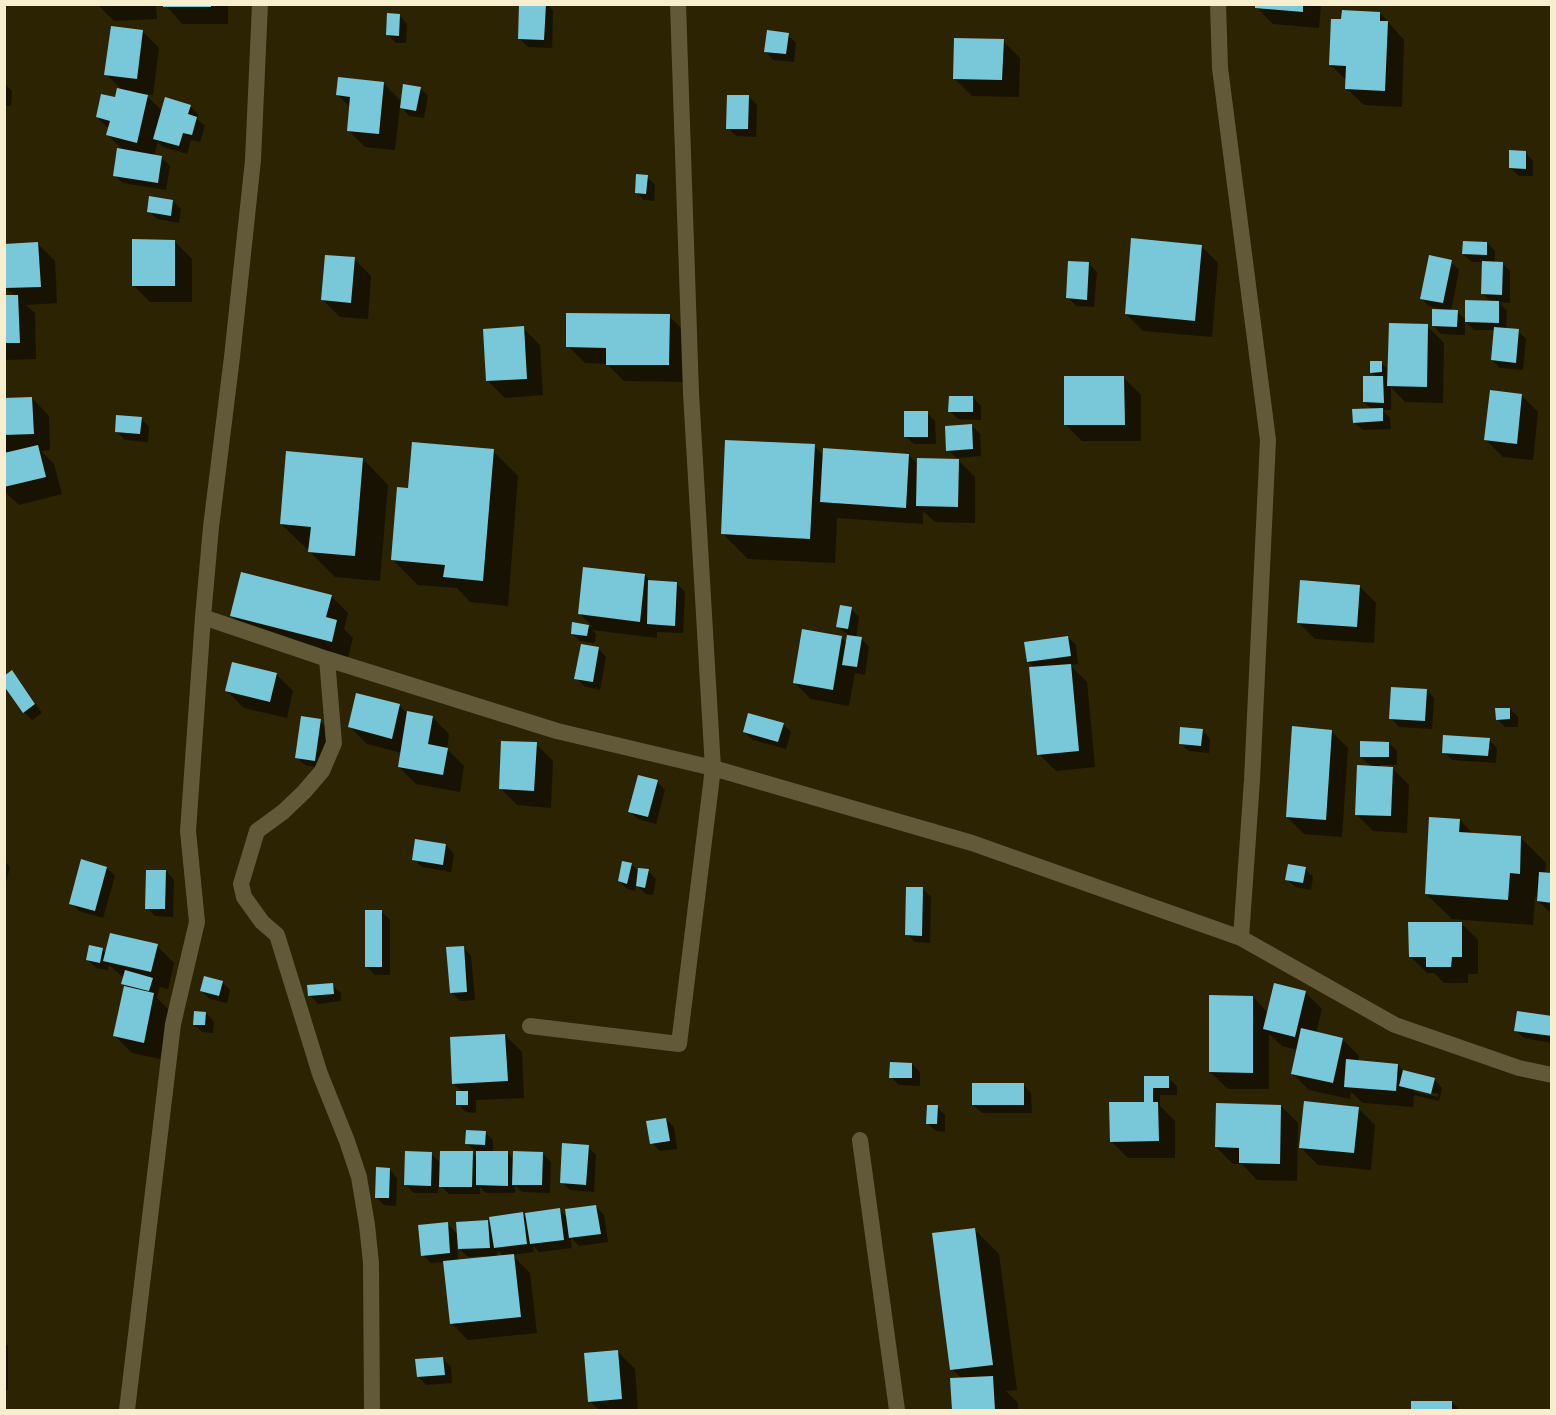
<!DOCTYPE html>
<html>
<head>
<meta charset="utf-8">
<style>
	body { margin:0 }
	#map { position:relative; width:1556px; height:1415px; overflow:hidden; background:#2c2303; font-family:Raleway,sans-serif }
	canvas { display:block }
	.frame { position:absolute; inset:0; border:6px solid #f6eecf; pointer-events:none }
</style>
</head>
<body>
<div id="map">
<canvas width="1556" height="1415"></canvas>
<div class="frame"></div>
</div>
<script>
const c = document.querySelector('canvas').getContext('2d');
c.lineJoin = 'round';
function paint(path, color) {
  c.fillStyle = color;
  c.fill(path, 'evenodd');
}
function poly(rows) {
  const path = new Path2D();
  for (const r of rows) {
    path.moveTo(r[0], r[1]);
    for (let i = 2; i < r.length; i += 2) path.lineTo(r[i], r[i + 1]);
  }
  return path;
}
function stroke(path, color, width, dash) {
  c.strokeStyle = color;
  c.lineWidth = width;
  c.lineCap = dash ? 'butt' : 'round';
  c.setLineDash(dash || []);
  c.stroke(path);
}
const shadow = poly([
	[97,4,156,4,157,19,114,21],
	[165,4,228,4,228,24,182,24],
	[521,4,547,4,553,11,552,48,528,47,520,39],
	[1256,4,1321,4,1319,28,1273,24,1256,7],
	[1380,13,1404,40,1402,107,1364,105,1346,88,1347,81,1331,65],
	[399,15,407,24,406,43,396,43,387,34],
	[142,31,159,48,153,95,145,94,163,112,190,106,198,114,197,119,205,126,200,142,191,140,187,154,163,147,158,142,154,156,161,157,170,166,166,190,123,183,114,175,124,151,108,135,109,129,97,117,122,90,106,74],
	[788,35,796,43,794,62,773,60,765,51],
	[1003,41,1020,58,1019,97,972,96,955,79],
	[4,83,12,91,11,106,4,106],
	[383,83,402,102,420,88,428,96,424,118,409,116,400,106,395,150,365,147,348,130,350,107,338,95],
	[749,97,757,105,756,137,736,136,728,128],
	[1525,152,1533,161,1533,176,1519,176,1510,168],
	[647,177,655,185,654,201,644,200,636,192],
	[173,201,181,209,179,223,157,219,149,211],
	[175,242,192,259,192,302,150,302,133,285],
	[1487,243,1495,251,1495,263,1502,263,1510,271,1510,303,1498,302,1507,311,1506,330,1518,331,1526,339,1523,370,1500,368,1492,360,1495,330,1474,330,1465,321,1465,335,1441,334,1433,325,1441,309,1429,306,1421,298,1451,262,1459,270,1451,311,1457,312,1466,320,1492,303,1483,294,1483,262,1472,262,1463,254],
	[38,244,55,261,57,303,26,305,35,313,36,359,4,360,4,297,15,296,6,288],
	[1201,246,1218,263,1212,337,1143,331,1126,314],
	[354,259,371,276,368,319,340,317,323,300],
	[1089,264,1097,272,1094,307,1076,306,1068,297],
	[669,316,686,333,686,382,624,381,607,364,585,363,568,346],
	[1427,326,1444,343,1443,403,1405,402,1391,387,1391,410,1382,410,1390,418,1391,429,1363,430,1354,422,1373,410,1364,402,1377,378,1372,372,1381,363,1389,370],
	[523,328,540,345,543,395,505,398,488,381],
	[1124,378,1141,395,1141,441,1082,441,1065,424],
	[1521,395,1538,412,1533,460,1503,457,1486,440],
	[32,398,49,416,50,450,41,451,54,464,62,494,19,505,4,491,4,455,9,452,4,452,4,399],
	[973,398,981,406,981,420,958,419,950,411],
	[927,413,935,421,936,444,914,444,905,436],
	[141,418,149,427,148,442,125,440,117,432],
	[972,426,980,434,981,456,956,458,975,477,975,523,935,522,923,511,923,524,837,518,835,563,748,559,722,533,814,446,824,456,908,455,919,465,958,460,948,450],
	[493,451,518,476,508,606,470,602,457,588,418,585,393,560,409,490],
	[363,459,388,485,380,581,335,577,310,552,310,549,307,549,281,524],
	[645,575,651,582,677,584,685,592,683,633,657,632,657,638,592,630,596,634,595,643,580,641,572,633,574,624,593,627,580,614],
	[1359,586,1376,603,1374,643,1315,639,1298,622],
	[331,596,348,613,344,629,353,638,348,658,248,632,231,615],
	[851,609,859,617,856,638,861,638,869,647,865,675,855,673,849,706,811,699,794,682,841,638,847,643,849,635,838,627],
	[1068,637,1076,645,1078,664,1070,665,1087,682,1095,767,1056,771,1039,754,1035,668,1028,662],
	[598,648,606,657,600,690,584,686,576,678],
	[12,672,20,681,42,713,32,720,24,712],
	[276,674,293,691,287,718,244,708,227,691],
	[1426,690,1434,698,1432,729,1399,727,1391,718],
	[400,706,407,713,432,717,449,734,447,749,464,766,460,792,416,784,399,767,402,753,367,744,350,727],
	[1510,709,1518,717,1518,727,1505,727,1497,719],
	[320,721,328,729,323,768,305,765,296,757],
	[783,724,791,732,786,749,753,740,744,732],
	[1202,730,1210,739,1209,753,1189,751,1180,743],
	[1331,731,1348,748,1342,837,1304,834,1287,817],
	[1489,740,1497,748,1496,763,1452,760,1444,752],
	[1389,743,1397,751,1397,765,1380,765,1380,768,1392,768,1409,785,1407,833,1373,831,1356,814,1372,767,1361,757],
	[536,744,553,761,551,808,517,805,500,788],
	[657,782,665,790,656,824,638,819,629,811],
	[1460,820,1474,835,1521,838,1546,863,1545,874,1552,875,1552,914,1538,901,1539,898,1535,897,1533,925,1452,919,1426,894],
	[446,845,454,854,451,872,422,867,414,859],
	[4,861,10,867,4,890],
	[631,864,639,872,648,871,656,879,653,895,646,894,636,885,635,891,627,889,619,881],
	[107,868,115,876,103,918,79,911,71,903],
	[1305,869,1313,877,1311,890,1295,887,1287,879],
	[166,871,174,880,173,917,155,916,147,908],
	[922,888,931,897,930,943,915,942,907,934],
	[382,912,390,920,390,975,375,975,367,967],
	[1461,923,1478,940,1478,974,1468,974,1468,983,1444,983,1434,973,1427,973,1410,956],
	[157,946,174,963,168,989,160,987,157,998,170,1011,160,1059,132,1053,115,1036,129,989,123,983,124,978,109,965,108,970,96,968,88,960,102,949,106,954],
	[463,947,471,956,475,1000,460,1001,452,993],
	[222,982,230,990,227,1003,210,999,202,991],
	[332,985,341,993,341,1001,318,1004,310,995],
	[1305,992,1322,1009,1316,1033,1342,1039,1359,1056,1358,1062,1398,1065,1404,1072,1434,1079,1442,1088,1439,1101,1414,1095,1413,1107,1363,1103,1351,1092,1350,1099,1309,1090,1292,1073,1298,1050,1282,1046,1269,1034,1269,1089,1228,1089,1210,1072,1253,997,1268,1013],
	[1414,1088,1439,1094,1438,1097,1414,1092],
	[206,1013,214,1022,213,1033,202,1032,194,1024],
	[1552,1018,1552,1043,1524,1038,1515,1030],
	[505,1035,522,1052,524,1098,476,1100,476,1113,466,1112,458,1104,463,1093,454,1084],
	[912,1064,920,1072,920,1086,899,1085,891,1077],
	[1146,1078,1168,1078,1177,1086,1177,1095,1160,1095,1160,1106,1175,1121,1175,1158,1128,1158,1111,1141,1148,1104],
	[1023,1084,1031,1093,1032,1113,982,1113,973,1105],
	[1281,1106,1298,1123,1297,1181,1257,1180,1242,1164,1233,1164,1216,1147],
	[937,1107,945,1115,945,1132,936,1131,927,1123],
	[1358,1108,1375,1125,1371,1170,1318,1165,1301,1148],
	[666,1119,674,1127,677,1149,660,1151,652,1143],
	[485,1132,493,1140,493,1152,507,1152,514,1160,542,1153,551,1162,550,1193,522,1192,515,1185,515,1193,486,1193,480,1187,480,1194,449,1194,439,1184,438,1193,414,1193,406,1185,431,1154,441,1163,472,1153,477,1158,477,1152,467,1144],
	[588,1147,596,1155,594,1192,570,1190,562,1182],
	[389,1169,397,1178,396,1206,384,1205,376,1197],
	[596,1207,604,1215,608,1242,579,1246,570,1237,572,1248,539,1252,533,1246,534,1252,512,1255,530,1273,537,1333,468,1340,451,1323,444,1262,431,1263,423,1255,447,1224,459,1235,488,1221,492,1226,522,1214,527,1219,559,1210,568,1218],
	[457,1246,468,1257,485,1256,485,1259,458,1261],
	[497,1250,504,1257,498,1257],
	[974,1229,999,1254,1017,1390,1006,1391,1018,1403,1018,1410,953,1410,951,1380,962,1379,952,1369],
	[4,1342,8,1346,8,1390,4,1390],
	[618,1352,635,1369,638,1410,599,1410,589,1401],
	[443,1359,451,1367,452,1383,426,1385,418,1376],
	[1412,1402,1451,1402,1460,1410,1412,1410]
]);
const building = poly([
	[163,4,211,4,211,7,163,7],
	[519,4,546,4,544,40,518,39],
	[1255,4,1303,4,1303,12,1255,8],
	[1342,10,1380,12,1380,21,1388,21,1385,91,1345,89,1346,66,1329,65,1331,19,1341,19],
	[387,13,400,14,399,36,386,35],
	[111,26,143,30,137,79,104,75],
	[767,30,789,33,786,54,764,52],
	[954,38,1004,39,1002,80,953,79],
	[338,77,384,82,379,134,347,131,350,97,336,95],
	[403,84,421,87,416,111,400,108],
	[117,88,148,95,137,143,106,135,110,121,96,117,101,94,115,97],
	[727,95,749,95,748,129,726,129],
	[165,97,191,105,188,114,197,117,192,135,183,133,179,146,153,139],
	[117,148,162,156,158,183,113,176],
	[1509,150,1526,151,1526,169,1509,168],
	[636,174,648,175,646,194,635,193],
	[149,196,173,200,171,216,147,212],
	[1131,238,1202,245,1195,321,1125,314],
	[132,239,175,240,175,286,132,286],
	[1463,241,1487,242,1487,255,1462,254],
	[38,242,41,287,5,288,4,244],
	[325,255,355,257,351,303,321,300],
	[1429,255,1452,260,1443,303,1420,299],
	[1068,261,1089,262,1087,300,1066,298],
	[1482,261,1503,262,1502,295,1481,294],
	[4,295,18,295,20,343,4,343],
	[1465,300,1499,301,1499,323,1465,322],
	[1432,309,1458,310,1457,327,1432,326],
	[566,313,670,314,669,365,606,365,606,348,566,347],
	[1389,323,1428,324,1427,387,1387,386],
	[524,326,527,379,486,381,483,329],
	[1494,327,1519,329,1516,363,1491,360],
	[1370,361,1382,361,1382,372,1370,373],
	[1064,376,1124,376,1125,425,1064,425],
	[1363,376,1383,376,1384,403,1363,402],
	[1490,390,1522,394,1517,444,1484,440],
	[949,396,973,396,973,412,948,412],
	[32,397,34,434,4,435,4,398],
	[1383,408,1383,421,1353,423,1352,409],
	[904,411,928,411,928,437,904,437],
	[116,415,142,417,140,434,115,432],
	[972,424,973,449,946,451,945,426],
	[725,440,815,444,810,539,721,534],
	[412,442,494,449,483,581,443,577,445,565,391,560,397,487,408,488],
	[38,445,46,477,4,487,4,453],
	[823,448,909,454,906,508,820,502],
	[286,451,363,458,355,556,308,552,311,527,280,524],
	[917,458,959,459,958,507,916,506],
	[583,567,645,574,640,622,578,614],
	[241,572,332,595,326,617,337,620,332,642,230,616],
	[648,580,677,582,675,626,647,624],
	[1300,580,1360,585,1357,627,1297,623],
	[840,605,852,607,848,629,836,627],
	[572,622,589,625,587,636,571,634],
	[802,629,842,636,833,690,793,683],
	[847,635,862,637,857,667,842,665],
	[1068,636,1071,656,1027,662,1024,642],
	[581,644,599,647,593,682,574,679],
	[232,662,277,673,270,702,225,691],
	[1071,664,1079,751,1037,755,1029,667],
	[12,670,35,704,23,713,4,686,4,676],
	[1391,687,1427,689,1425,721,1389,719],
	[356,693,400,704,392,739,348,727],
	[1495,708,1510,708,1510,719,1496,720],
	[407,711,433,716,428,744,448,748,443,775,398,767],
	[748,713,784,723,778,742,743,732],
	[301,716,321,719,315,761,295,758],
	[1292,726,1332,730,1326,820,1286,817],
	[1180,727,1203,729,1201,746,1179,744],
	[1443,735,1490,738,1488,756,1442,753],
	[501,741,537,742,534,791,499,789],
	[1360,741,1389,742,1389,757,1360,757],
	[1357,765,1393,767,1391,816,1355,815],
	[638,775,658,780,648,817,628,812],
	[1429,817,1460,819,1459,832,1521,836,1520,874,1510,873,1508,900,1425,894],
	[415,839,446,844,443,865,412,860],
	[81,859,107,867,95,911,69,904],
	[622,861,632,863,627,884,618,881],
	[1288,864,1306,867,1303,883,1285,880],
	[638,868,649,869,645,888,636,886],
	[146,870,166,870,165,909,145,909],
	[1539,872,1552,873,1552,903,1537,901],
	[906,887,923,887,922,936,905,935],
	[365,910,382,910,382,967,365,967],
	[1408,922,1462,922,1462,957,1452,957,1451,967,1426,967,1426,957,1409,957],
	[110,933,158,944,151,972,103,961],
	[89,945,103,948,100,963,86,960],
	[464,946,467,992,450,993,446,947],
	[125,970,153,978,149,991,121,984],
	[204,976,223,981,219,996,200,991],
	[333,983,334,994,308,996,307,985],
	[1274,983,1306,991,1295,1037,1263,1029],
	[124,986,154,993,144,1043,113,1036],
	[1209,995,1253,996,1253,1073,1209,1072],
	[194,1011,206,1012,205,1025,193,1025],
	[1517,1011,1552,1016,1552,1036,1514,1031],
	[1301,1028,1343,1038,1333,1083,1291,1074],
	[505,1034,508,1081,452,1084,450,1037],
	[1346,1059,1398,1064,1396,1091,1344,1087],
	[890,1062,912,1063,912,1078,889,1078],
	[1403,1070,1435,1078,1431,1094,1399,1086],
	[1144,1076,1169,1076,1169,1088,1153,1088,1153,1102,1158,1102,1159,1141,1110,1142,1109,1102,1144,1102],
	[972,1083,1024,1083,1024,1105,972,1105],
	[456,1091,468,1091,468,1105,456,1105],
	[1304,1101,1359,1107,1354,1153,1299,1148],
	[1216,1103,1281,1105,1280,1164,1239,1163,1239,1148,1215,1147],
	[927,1105,938,1105,937,1124,926,1124],
	[666,1118,670,1141,650,1144,646,1121],
	[466,1130,486,1131,485,1145,465,1144],
	[562,1143,589,1145,586,1185,560,1183],
	[405,1151,432,1152,431,1186,404,1185],
	[440,1151,473,1151,472,1187,439,1187],
	[476,1151,508,1151,508,1186,476,1185],
	[513,1151,543,1152,542,1185,512,1185],
	[376,1167,390,1168,389,1198,375,1198],
	[596,1205,601,1234,569,1238,565,1209],
	[560,1208,564,1240,530,1244,525,1213],
	[523,1212,527,1244,494,1248,489,1217],
	[488,1220,490,1248,458,1249,456,1222],
	[448,1222,450,1253,421,1256,418,1225],
	[975,1228,993,1365,950,1370,932,1233],
	[514,1254,521,1317,450,1324,443,1261],
	[618,1350,622,1399,588,1402,584,1353],
	[443,1357,445,1375,417,1377,415,1359],
	[993,1376,995,1410,952,1410,950,1378],
	[1411,1401,1452,1401,1452,1410,1411,1410]
]);
const service = poly([
	[860,1140,897,1410]
]);
const minor = poly([
	[1218,4,1220,68,1268,440,1252,780,1241,938],
	[203,617,327,659,557,731,713,768,972,843,1241,938,1395,1025,1519,1068,1552,1075],
	[327,659,334,743,322,771,304,792,283,812,257,831,241,884,244,897,262,922,277,935,320,1074,347,1141,359,1177,367,1225,371,1263,372,1410],
	[530,1026,679,1044,713,768,691,393,678,4],
	[127,1410,173,1024,197,922,188,831,203,617,211,527,232,357,253,160,260,4]
]);
paint(shadow, '#0007');
paint(building, '#79c8da');
stroke(service, '#625939', 16);
stroke(minor, '#625939', 16);
</script>
</body>
</html>
